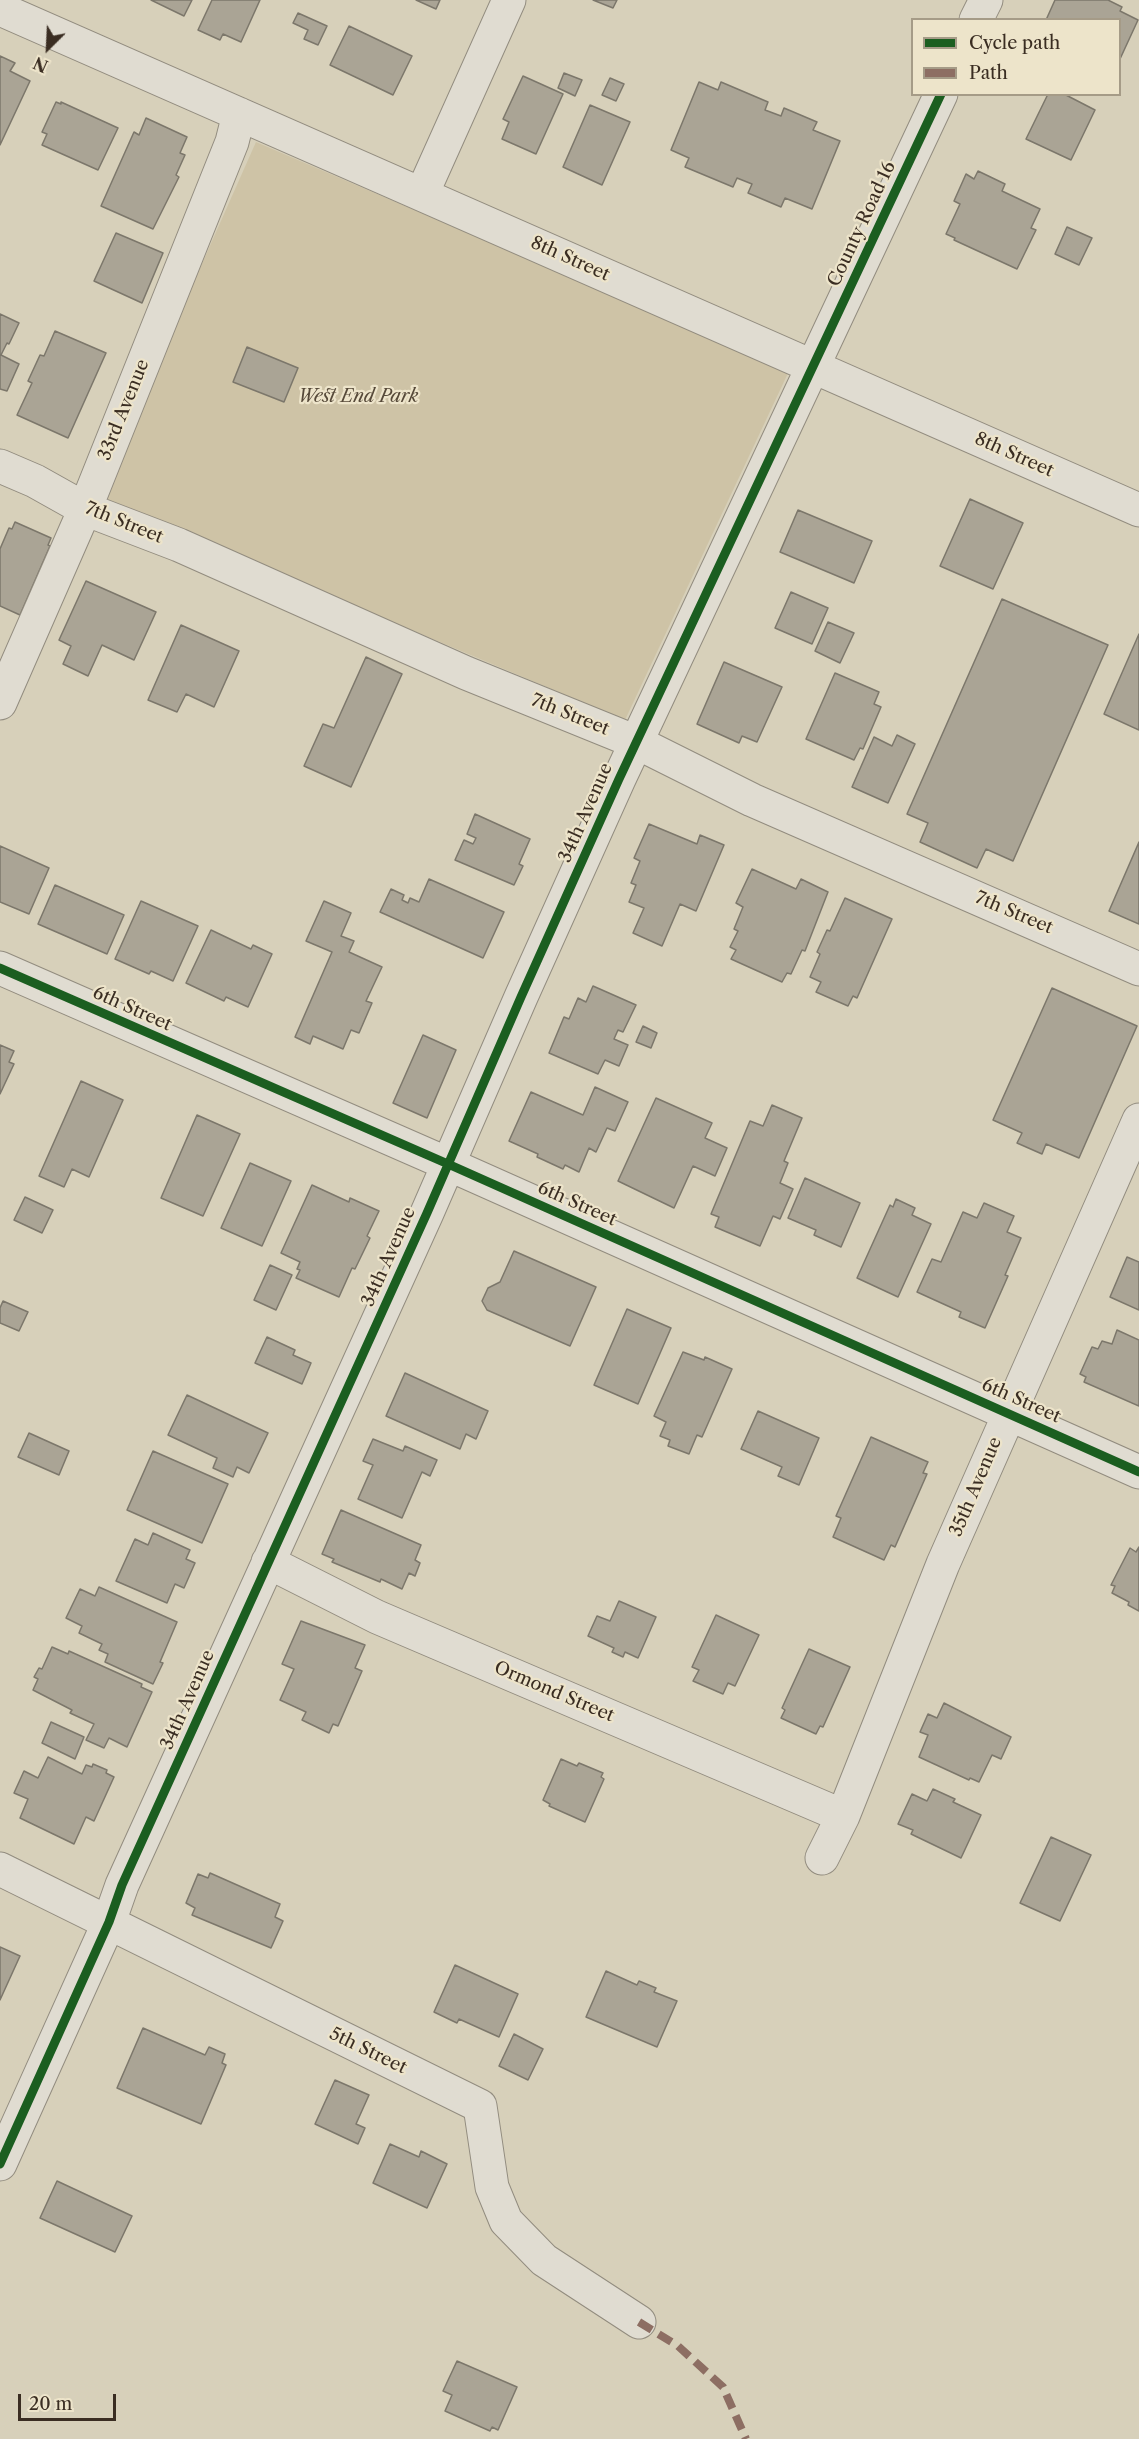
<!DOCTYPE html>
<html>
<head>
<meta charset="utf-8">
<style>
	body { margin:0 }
	#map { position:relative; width:1139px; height:2439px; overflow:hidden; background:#d7d0ba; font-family:"Libre Caslon Text",serif }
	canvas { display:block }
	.legend { position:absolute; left:911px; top:18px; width:210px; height:78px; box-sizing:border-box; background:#ede4ca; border:2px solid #a59b87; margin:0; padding:8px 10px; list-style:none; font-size:18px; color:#3a2d22 }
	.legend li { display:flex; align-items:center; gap:12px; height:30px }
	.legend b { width:30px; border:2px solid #a59b87 }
	.north { position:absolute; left:18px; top:18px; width:60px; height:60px; -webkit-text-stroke:4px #ede4ca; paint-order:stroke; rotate:204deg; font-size:16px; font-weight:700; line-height:24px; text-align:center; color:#3a2d22 }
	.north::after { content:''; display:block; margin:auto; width:21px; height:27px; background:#3a2d22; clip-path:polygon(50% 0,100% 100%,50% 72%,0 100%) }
	.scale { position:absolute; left:18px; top:2394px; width:98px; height:27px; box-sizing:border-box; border:3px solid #3a2d22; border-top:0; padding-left:8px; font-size:18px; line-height:21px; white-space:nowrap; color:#3a2d22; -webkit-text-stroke:4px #ede4ca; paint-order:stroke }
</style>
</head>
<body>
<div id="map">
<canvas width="1139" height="2439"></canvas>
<ul class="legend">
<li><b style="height:8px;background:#1b5e20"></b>Cycle path</li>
<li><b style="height:8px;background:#8d6e63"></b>Path</li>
</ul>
<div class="north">N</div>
<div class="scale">20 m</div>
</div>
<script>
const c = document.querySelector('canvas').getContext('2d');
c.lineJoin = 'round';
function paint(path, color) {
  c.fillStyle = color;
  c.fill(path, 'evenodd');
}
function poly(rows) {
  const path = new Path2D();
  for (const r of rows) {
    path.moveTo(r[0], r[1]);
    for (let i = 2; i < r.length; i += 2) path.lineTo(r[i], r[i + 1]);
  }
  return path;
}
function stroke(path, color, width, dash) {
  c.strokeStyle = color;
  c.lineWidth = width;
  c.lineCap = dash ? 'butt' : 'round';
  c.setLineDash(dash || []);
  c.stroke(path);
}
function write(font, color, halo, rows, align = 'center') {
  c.font = font + ' "Libre Caslon Text",serif';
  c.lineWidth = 4.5;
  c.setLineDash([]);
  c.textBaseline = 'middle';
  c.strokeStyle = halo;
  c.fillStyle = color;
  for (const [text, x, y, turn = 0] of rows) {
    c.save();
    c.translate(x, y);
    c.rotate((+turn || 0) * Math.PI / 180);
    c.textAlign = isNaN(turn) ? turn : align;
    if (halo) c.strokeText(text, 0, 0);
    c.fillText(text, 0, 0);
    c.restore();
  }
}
const green = poly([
	[256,142,789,371,625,720,98,498]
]);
const building = poly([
	[151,0,192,0,184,16,151,0],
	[212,0,260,0,241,42,223,34,220,40,198,30,212,0],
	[416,0,440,0,436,9,416,0],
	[593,0,617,0,613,8,593,0],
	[1055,0,1108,0,1122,7,1120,11,1138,20,1120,59,1120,20,1046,20,1055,0],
	[298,13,327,26,318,45,304,39,308,30,293,23,298,13],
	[349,26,412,56,393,95,330,65,349,26],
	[0,56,15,63,10,71,30,81,0,145,0,56],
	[564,73,582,80,575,96,558,88,564,73],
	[523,76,563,94,536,154,502,139,509,122,503,119,523,76],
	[610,78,624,84,616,101,602,95,610,78],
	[699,82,718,90,721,82,768,102,765,110,781,116,784,108,817,122,813,130,840,141,812,209,785,198,781,207,748,193,752,184,737,178,733,187,685,167,689,158,671,150,699,82],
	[1048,94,1064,94,1095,110,1071,160,1026,139,1048,94],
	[56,102,61,104,61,102,118,128,98,170,42,145,47,134,42,132,56,102],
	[590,105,630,122,602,185,563,167,590,105],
	[146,118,187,137,180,153,185,155,176,175,179,177,153,229,101,206,134,132,139,135,146,118],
	[978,171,1005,184,1002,191,1040,209,1031,228,1036,230,1017,269,954,240,955,238,946,234,960,204,954,201,966,174,974,179,978,171],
	[1067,227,1092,238,1079,265,1055,254,1067,227],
	[116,233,163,253,142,303,94,281,116,233],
	[0,314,19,323,9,344,7,343,1,355,19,364,7,391,0,389,0,314],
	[55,331,106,353,68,438,17,415,32,383,28,381,40,355,44,356,55,331],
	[247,347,298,368,284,402,233,382,247,347],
	[970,499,1023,523,993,589,940,566,970,499],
	[798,510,872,541,854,583,780,552,798,510],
	[15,522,51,538,48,545,50,546,20,615,0,606,0,549,9,528,12,529,15,522],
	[86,581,156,612,134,660,102,645,88,676,63,664,71,646,59,640,86,581],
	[791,592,828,608,812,644,775,628,791,592],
	[1002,599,1108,645,1013,861,986,849,977,868,920,842,928,823,907,814,1002,599],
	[828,622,854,633,840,663,815,651,828,622],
	[181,625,239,651,214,707,186,694,177,712,148,700,181,625],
	[1139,634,1139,730,1104,714,1139,634],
	[366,657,402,674,351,787,304,766,323,724,334,728,366,657],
	[724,662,782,687,757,742,742,736,739,743,697,724,724,662],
	[835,673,879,692,874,704,881,707,863,749,860,748,854,760,806,739,835,673],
	[897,735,915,744,888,803,852,787,874,737,892,746,897,735],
	[475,814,530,839,519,864,523,866,514,885,455,860,464,840,473,844,476,838,467,834,475,814],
	[649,824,697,844,700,835,724,845,696,911,680,904,662,946,633,933,644,908,629,902,636,885,631,883,640,861,634,858,649,824],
	[1139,842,1139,924,1109,911,1139,842],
	[0,846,49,868,29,914,0,902,0,846],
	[752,869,796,889,801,879,828,892,805,951,802,950,791,974,787,973,782,982,731,959,736,950,730,947,738,931,734,929,743,907,736,903,752,869],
	[429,879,504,912,483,958,380,912,391,889,404,895,402,900,408,903,410,898,419,902,429,879],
	[55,885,124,915,107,954,38,924,55,885],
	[845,898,892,919,857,998,853,996,848,1006,816,992,821,982,810,977,820,954,817,952,827,930,830,931,845,898],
	[141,901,198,926,173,981,151,971,149,974,115,959,141,901],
	[324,901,351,913,341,936,354,941,349,952,382,967,366,1001,372,1003,359,1033,351,1030,343,1049,313,1036,310,1044,295,1037,332,952,306,941,324,901],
	[211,930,251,949,253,945,272,954,248,1007,226,997,224,1001,186,983,211,930],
	[593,986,636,1005,623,1032,618,1030,614,1039,628,1045,619,1066,605,1060,598,1074,549,1053,564,1017,569,1019,578,998,586,1002,593,986],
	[1052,988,1137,1026,1079,1158,1046,1144,1042,1154,1017,1143,1022,1133,993,1120,1052,988],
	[643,1026,657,1033,651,1048,636,1042,643,1026],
	[423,1035,456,1050,427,1118,393,1103,423,1035],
	[0,1045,14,1051,9,1062,14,1064,0,1094,0,1045],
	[81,1081,123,1100,89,1177,72,1169,64,1187,39,1176,81,1081],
	[595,1087,628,1102,615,1131,607,1128,596,1152,589,1148,579,1172,565,1165,563,1169,537,1157,538,1154,509,1141,531,1092,583,1115,595,1087],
	[656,1098,712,1123,705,1138,727,1148,715,1176,693,1166,674,1208,618,1181,656,1098],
	[772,1105,802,1118,784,1161,788,1163,780,1183,793,1189,780,1219,773,1216,760,1246,715,1227,719,1217,711,1214,750,1121,763,1126,772,1105],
	[197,1115,240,1134,203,1216,161,1198,197,1115],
	[250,1163,291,1181,262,1246,221,1228,250,1163],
	[805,1178,860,1203,841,1247,814,1235,816,1230,788,1218,805,1178],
	[312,1185,349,1202,350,1198,379,1211,367,1236,370,1238,355,1269,352,1268,339,1297,296,1278,300,1270,297,1269,300,1262,281,1253,312,1185],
	[25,1197,53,1210,42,1233,14,1220,25,1197],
	[896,1199,915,1208,912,1215,931,1224,898,1297,857,1278,890,1205,893,1207,896,1199],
	[984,1203,1014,1216,1007,1232,1021,1238,1005,1275,1008,1276,985,1328,959,1317,961,1312,917,1292,932,1259,941,1262,963,1212,977,1218,984,1203],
	[514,1251,596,1287,570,1346,487,1310,482,1301,488,1288,500,1282,514,1251],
	[1127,1257,1139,1262,1139,1310,1110,1297,1127,1257],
	[270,1265,292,1275,276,1310,254,1300,270,1265],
	[3,1301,28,1312,19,1331,0,1323,0,1308,3,1301],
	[627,1309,671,1328,638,1404,594,1385,627,1309],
	[1117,1330,1139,1340,1139,1406,1084,1382,1086,1377,1080,1374,1092,1347,1098,1349,1102,1341,1112,1344,1117,1330],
	[267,1337,295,1350,293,1355,311,1363,302,1384,255,1363,267,1337],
	[683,1352,704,1360,705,1357,732,1369,702,1437,697,1435,689,1454,668,1446,670,1440,660,1436,666,1422,654,1416,683,1352],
	[405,1373,488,1411,476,1439,466,1434,460,1449,386,1416,405,1373],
	[187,1395,268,1433,249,1473,237,1467,233,1477,213,1468,217,1458,168,1435,187,1395],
	[758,1411,819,1438,799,1485,778,1476,782,1467,741,1449,758,1411],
	[29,1433,69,1451,59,1475,18,1457,29,1433],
	[871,1437,928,1462,923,1473,927,1474,895,1547,891,1545,884,1560,833,1537,841,1518,836,1516,871,1437],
	[373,1439,403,1451,405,1446,437,1460,430,1476,422,1472,402,1518,358,1499,373,1465,363,1461,373,1439],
	[153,1451,228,1484,202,1543,127,1510,153,1451],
	[341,1510,421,1545,415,1560,420,1563,415,1576,409,1573,402,1589,381,1579,380,1582,332,1562,334,1559,322,1554,341,1510],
	[153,1533,190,1550,186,1559,195,1563,184,1588,175,1584,167,1603,116,1581,135,1539,148,1545,153,1533],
	[1139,1547,1139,1611,1128,1605,1129,1602,1112,1593,1115,1586,1111,1585,1130,1548,1136,1552,1139,1547],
	[99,1587,177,1622,160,1662,163,1663,153,1684,105,1662,108,1654,99,1650,102,1644,79,1633,82,1626,66,1618,80,1589,95,1596,99,1587],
	[619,1601,656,1617,638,1658,625,1652,623,1657,612,1652,614,1648,588,1636,597,1616,610,1621,619,1601],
	[716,1615,759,1635,735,1686,728,1683,723,1694,693,1681,699,1670,692,1667,716,1615],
	[301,1621,365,1645,355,1668,362,1671,338,1726,333,1724,329,1733,302,1720,306,1712,280,1700,294,1669,282,1664,301,1621],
	[52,1647,68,1654,69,1651,142,1684,141,1687,152,1692,127,1747,109,1738,104,1748,86,1740,94,1724,70,1713,72,1710,33,1690,38,1679,34,1677,39,1668,42,1669,52,1647],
	[809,1649,850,1667,823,1727,820,1726,816,1734,781,1718,785,1710,782,1708,809,1649],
	[944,1703,1011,1737,1001,1759,992,1755,979,1782,970,1778,969,1780,919,1757,928,1735,920,1732,928,1714,937,1718,944,1703],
	[51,1722,84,1737,75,1759,42,1743,51,1722],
	[48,1757,82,1774,86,1765,92,1767,93,1764,107,1770,106,1773,114,1777,94,1821,86,1817,74,1844,20,1818,28,1799,14,1793,24,1771,38,1778,48,1757],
	[561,1759,577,1766,579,1763,603,1773,601,1777,604,1779,585,1822,549,1806,550,1804,543,1800,561,1759],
	[933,1789,955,1799,953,1802,981,1815,961,1858,911,1834,913,1830,898,1824,912,1794,927,1801,933,1789],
	[1051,1837,1091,1855,1060,1921,1020,1903,1051,1837],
	[210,1873,280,1904,275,1917,283,1921,271,1948,192,1915,195,1908,186,1903,198,1874,208,1878,210,1873],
	[0,1947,20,1956,0,2000,0,1947],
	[455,1965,518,1994,499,2037,459,2019,457,2023,434,2012,455,1965],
	[606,1971,637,1985,639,1981,656,1988,654,1992,677,2001,657,2047,586,2017,606,1971],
	[143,2028,205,2055,209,2047,225,2054,222,2063,226,2065,201,2124,117,2088,143,2028],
	[514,2034,543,2049,528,2080,499,2066,514,2034],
	[335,2080,369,2095,356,2124,365,2128,358,2144,315,2124,335,2080],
	[390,2144,419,2157,421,2151,447,2164,427,2208,373,2183,390,2144],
	[57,2181,132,2216,115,2252,40,2218,57,2181],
	[457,2361,517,2387,498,2430,492,2427,490,2431,445,2411,452,2395,443,2391,457,2361]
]);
const street = poly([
	[0,9,1139,510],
	[976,20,986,0],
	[422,194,509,0],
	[0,466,35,481,85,509,179,545,466,673,636,742,752,800,1139,969],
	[0,703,85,509,232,142,239,114],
	[0,968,448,1164,1139,1472],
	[268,1562,377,1617,843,1816],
	[822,1858,843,1816,943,1564,1139,1120],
	[0,1869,480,2106,492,2187,506,2221,544,2260,639,2322],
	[0,2164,109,1922,122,1885,427,1213,521,997,619,779,941,94]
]);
const quiet = poly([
	[639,2322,678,2346,723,2387,746,2439]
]);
const cycleway = poly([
	[0,968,448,1164,1139,1472],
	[0,2164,109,1922,122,1885,427,1213,521,997,619,779,941,94]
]);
const streetNames = [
	["County Road 16",862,224,-65],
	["8th Street",570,259,24],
	["33rd Avenue",124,410,-68],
	["8th Street",1014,455,24],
	["7th Street",124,523,22],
	["7th Street",570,715,22],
	["34th Avenue",586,813,-66],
	["7th Street",1014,913,23],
	["6th Street",132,1009,24],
	["6th Street",577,1204,24],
	["34th Avenue",389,1257,-66],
	["6th Street",1021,1401,24],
	["35th Avenue",976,1487,-67],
	["Ormond Street",554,1692,23],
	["34th Avenue",188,1700,-66],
	["5th Street",368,2051,26]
];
const parkNames = [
	["West End Park",358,397]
];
paint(green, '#cec3a6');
paint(building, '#aaa495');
stroke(building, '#7c776b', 1.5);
stroke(street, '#928c7f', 35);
stroke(street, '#e0dcd1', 33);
stroke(quiet, '#8d6e63', 8, [15, 8]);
stroke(cycleway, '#1b5e20', 9);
write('18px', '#3a2d22', '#ede4ca', streetNames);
write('italic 18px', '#564939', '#ede4ca', parkNames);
</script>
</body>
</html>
